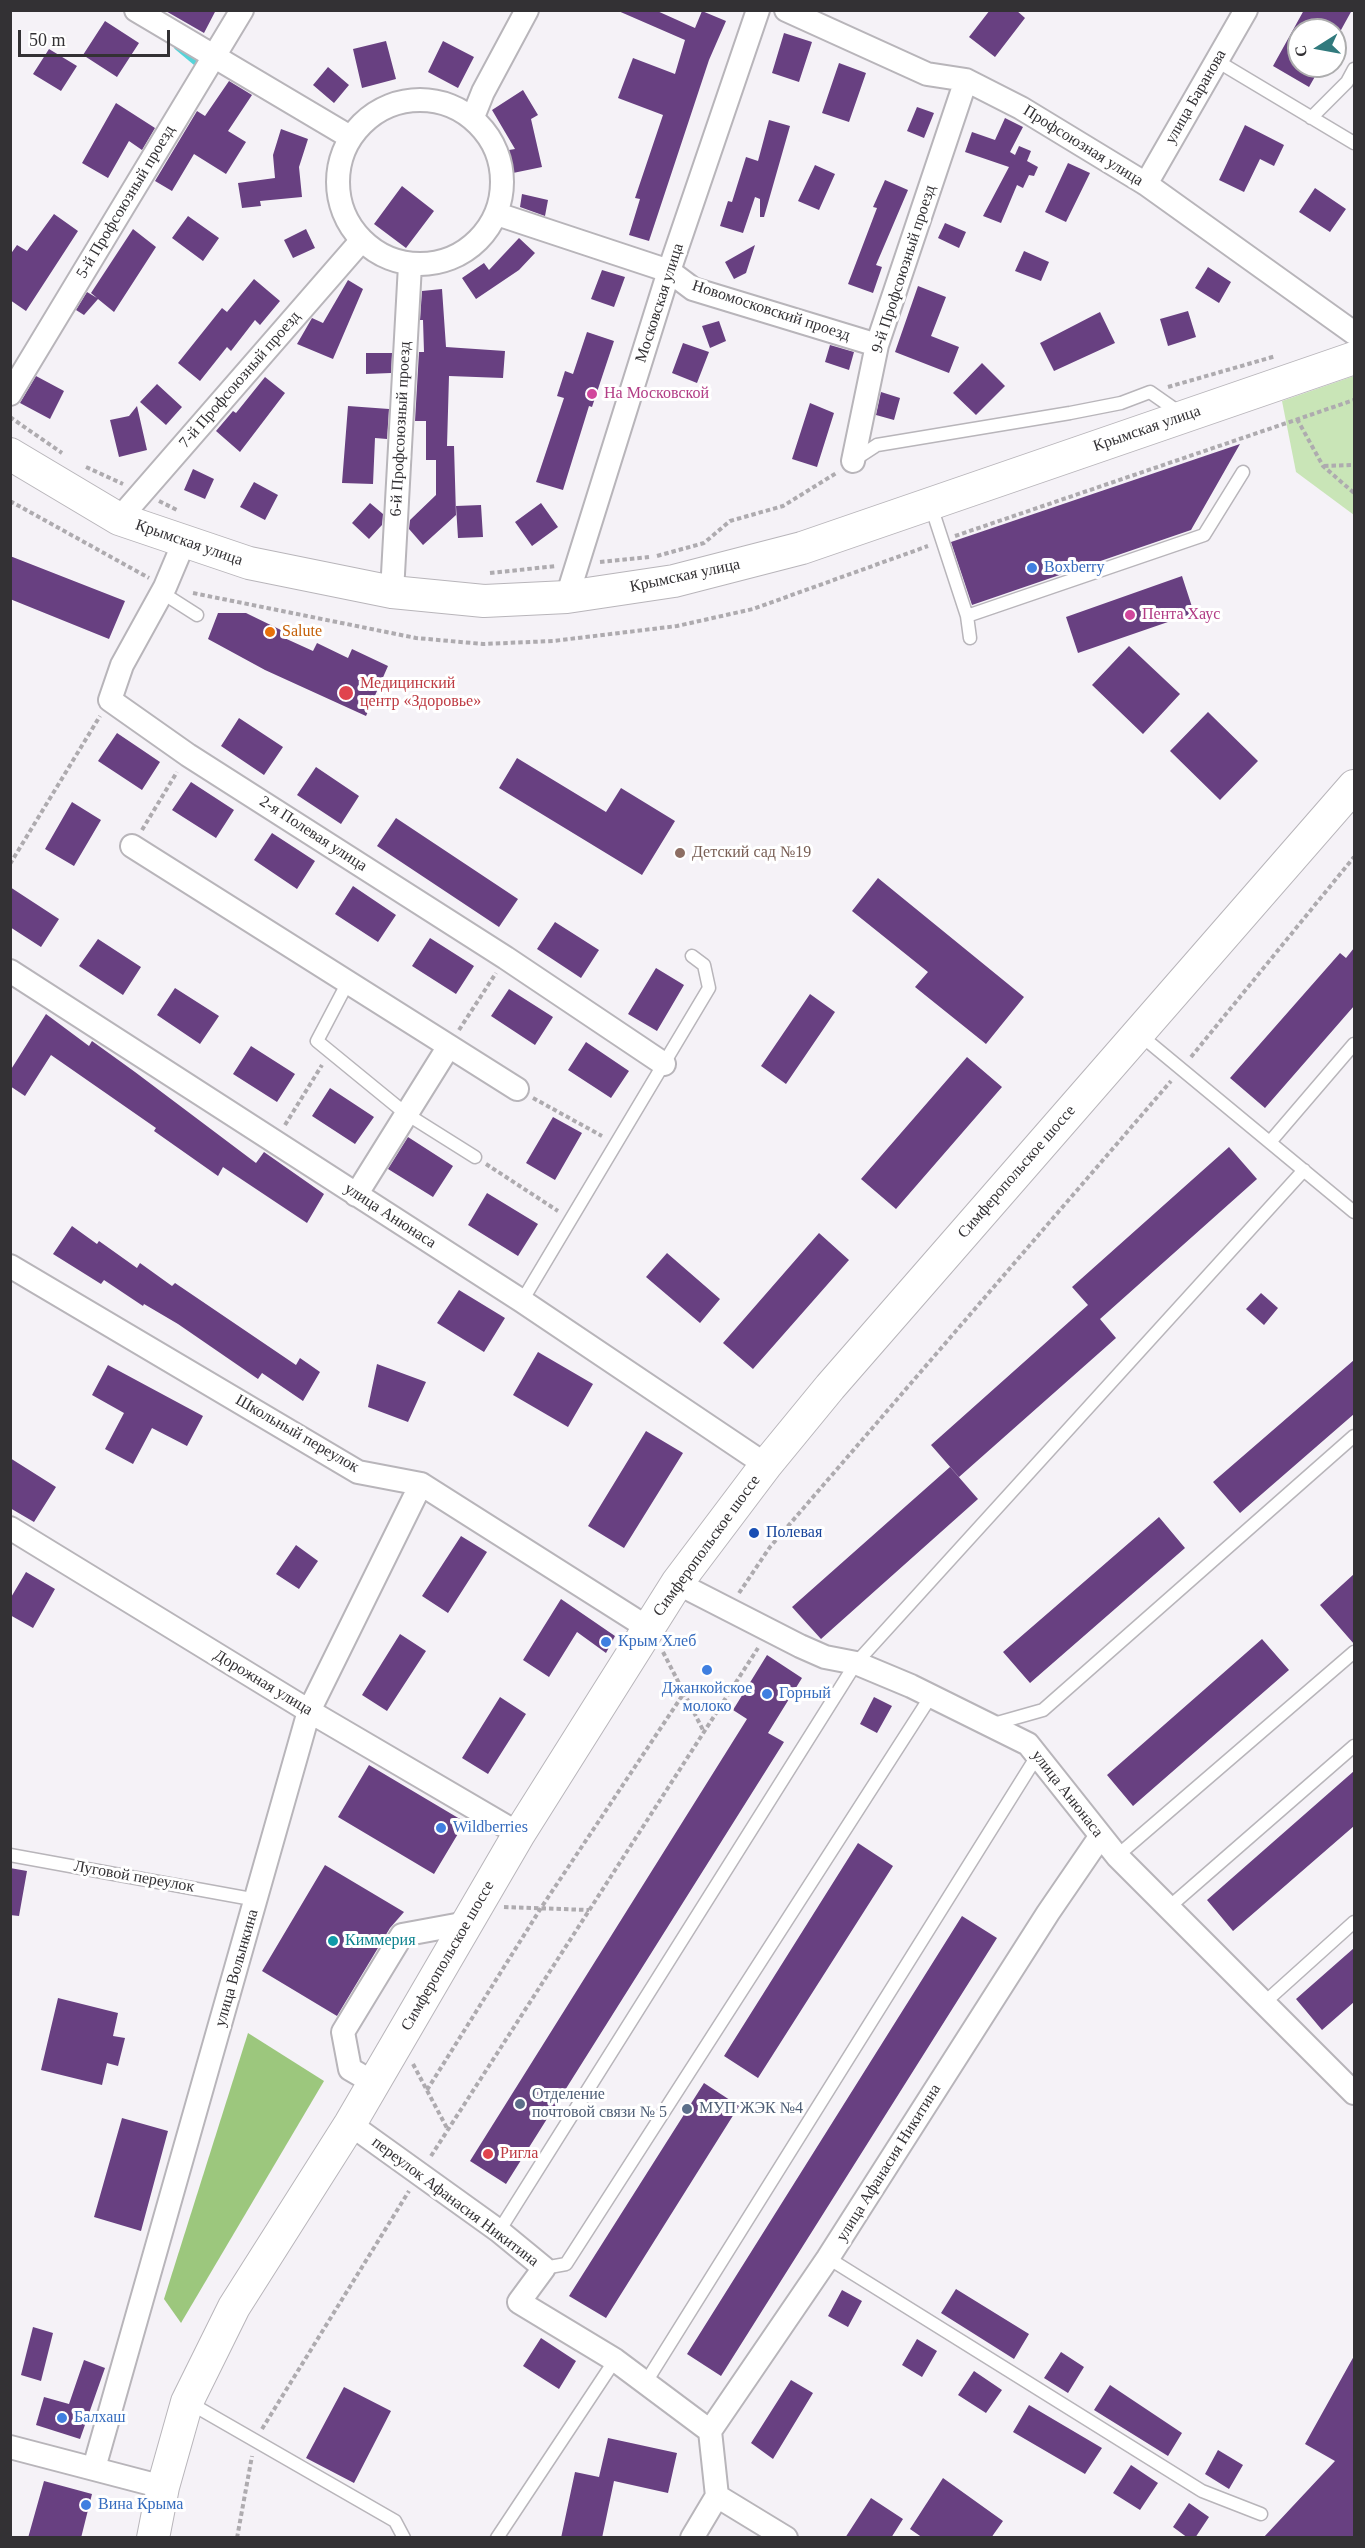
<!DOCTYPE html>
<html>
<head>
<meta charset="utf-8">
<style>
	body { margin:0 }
	#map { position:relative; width:1365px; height:2548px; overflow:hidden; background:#f5f2f7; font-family:"Times New Roman",serif }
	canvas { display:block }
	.frame { position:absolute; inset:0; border:12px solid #333134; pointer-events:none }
	.north { position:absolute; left:1287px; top:18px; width:60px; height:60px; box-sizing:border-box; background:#fff; border:2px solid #adadae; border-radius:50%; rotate:259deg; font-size:16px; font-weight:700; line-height:24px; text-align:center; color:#333134 }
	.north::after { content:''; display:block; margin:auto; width:21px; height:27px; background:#317a7d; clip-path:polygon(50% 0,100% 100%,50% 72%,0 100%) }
	.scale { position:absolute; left:18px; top:30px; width:152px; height:27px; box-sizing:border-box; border:3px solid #333134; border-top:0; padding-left:8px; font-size:18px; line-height:21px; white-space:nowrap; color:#333134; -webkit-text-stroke:4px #fff; paint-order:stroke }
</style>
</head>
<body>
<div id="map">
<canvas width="1365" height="2548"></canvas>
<div class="frame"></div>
<div class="north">С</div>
<div class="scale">50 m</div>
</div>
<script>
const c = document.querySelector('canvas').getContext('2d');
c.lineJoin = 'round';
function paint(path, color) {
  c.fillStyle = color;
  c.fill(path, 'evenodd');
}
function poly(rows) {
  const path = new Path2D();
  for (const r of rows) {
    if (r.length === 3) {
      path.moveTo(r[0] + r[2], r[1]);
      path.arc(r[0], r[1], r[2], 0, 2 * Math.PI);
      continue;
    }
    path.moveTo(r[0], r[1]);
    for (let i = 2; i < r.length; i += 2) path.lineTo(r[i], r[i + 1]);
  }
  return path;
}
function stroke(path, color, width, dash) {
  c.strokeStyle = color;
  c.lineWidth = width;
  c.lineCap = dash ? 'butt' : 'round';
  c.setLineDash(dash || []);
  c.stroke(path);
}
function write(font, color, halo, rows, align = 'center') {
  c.font = font + ' "Times New Roman",serif';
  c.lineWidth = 6;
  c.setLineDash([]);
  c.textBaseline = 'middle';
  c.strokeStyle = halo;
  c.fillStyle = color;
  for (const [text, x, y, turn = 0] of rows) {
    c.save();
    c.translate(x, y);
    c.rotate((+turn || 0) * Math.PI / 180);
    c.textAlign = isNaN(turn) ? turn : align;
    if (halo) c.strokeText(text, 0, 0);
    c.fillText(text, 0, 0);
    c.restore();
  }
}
const green = poly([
	[1354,376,1354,515,1296,472,1282,401]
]);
const forest = poly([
	[248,2033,324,2081,181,2323,164,2299]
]);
const stream = poly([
	[177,47,195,62]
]);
const building = poly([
	[164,10,216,10,204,33],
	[616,10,655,10,695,28,702,11,726,21,709,60,649,241,629,235,640,199,635,198,663,115,618,98,633,58,675,74,685,40],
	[990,10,1016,10,1025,18,995,57,969,37],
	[1304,10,1352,10,1341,30,1299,30,1299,66,1321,66,1309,87,1273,66],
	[105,21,139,43,117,77,83,55],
	[784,33,812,42,799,82,772,73],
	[386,41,396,79,362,88,353,49],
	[443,41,474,57,458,88,428,72],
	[49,49,77,66,61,91,33,74],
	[839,63,866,73,849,122,822,113],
	[328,67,349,85,334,103,313,85],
	[229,81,252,95,228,131,246,142,226,174,194,154,172,191,155,181,197,111,205,116],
	[523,90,538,115,531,119,542,167,513,173,509,150,515,149,492,110],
	[116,103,155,128,142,150,129,141,108,178,82,163],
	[917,107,934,113,924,138,907,131],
	[1005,118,1023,127,1010,152,1015,155,1019,146,1031,151,1027,161,1038,167,1034,176,1029,175,1023,188,1017,185,1001,223,983,216,1009,167,965,152,972,132,995,140],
	[769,120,790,126,764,217,760,217,760,199,755,197,743,233,720,226,728,201,732,202,746,157,758,161],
	[1245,125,1284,145,1274,166,1260,159,1244,192,1219,180],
	[281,129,308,139,299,167,302,197,260,201,261,206,242,208,238,183,275,178,273,155],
	[1068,163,1090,173,1066,222,1045,212],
	[815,165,835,174,819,210,798,201],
	[885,180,908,190,876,265,882,267,873,293,848,284,877,208,873,207],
	[402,186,434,211,406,248,374,224],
	[1315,188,1346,209,1330,232,1299,212],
	[522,194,548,200,545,216,520,207],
	[54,214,78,231,26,311,10,300,10,255,17,245,27,251],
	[188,216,219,238,203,261,172,238],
	[945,223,966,232,959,248,938,238],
	[133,229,156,247,114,312,98,299,84,315,76,310,87,292,97,298,91,293],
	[306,229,315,248,293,258,284,240],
	[519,238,535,253,519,270,476,299,462,278,484,263,489,270],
	[755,245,746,273,734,279,725,262],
	[1024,251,1049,262,1041,281,1015,271],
	[1208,267,1231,282,1219,303,1195,288],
	[602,270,625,277,614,307,591,299],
	[254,279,280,301,260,325,255,320,231,351,227,347,200,381,178,363,222,308,227,312],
	[348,280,363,289,333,359,297,344,312,318,323,323],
	[918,286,946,297,931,336,959,347,949,373,895,352],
	[442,289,446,347,505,351,503,378,449,376,447,446,454,446,456,515,423,545,409,529,410,520,436,495,436,460,426,460,426,421,415,421,419,352,424,352,423,320,420,320,422,291],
	[1188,311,1196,337,1168,346,1160,319],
	[1100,312,1115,343,1054,371,1040,343],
	[719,321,726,341,710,348,702,326],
	[587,332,614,341,592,407,589,406,563,490,536,482,564,398,557,396,565,371,573,374],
	[683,343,709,352,697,383,672,373],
	[830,345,854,352,849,370,825,362],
	[366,353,392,353,391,373,366,374],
	[982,363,1005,386,976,415,953,393],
	[36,376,64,391,50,419,20,403],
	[265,377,285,393,240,452,216,431,233,411,236,413],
	[157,384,182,407,166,425,140,402],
	[881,392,900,398,894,420,876,415],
	[810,403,834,413,817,467,792,459],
	[137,406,147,450,119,457,110,420,129,416],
	[348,406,389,409,387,439,375,438,373,484,342,483],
	[1240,444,1191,530,972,605,951,542],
	[193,469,214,479,205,499,184,490],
	[254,482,278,495,265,520,240,507],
	[370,503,383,514,382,525,369,539,352,523],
	[541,503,558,527,532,546,515,522],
	[481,505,483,537,458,538,456,506],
	[10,556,125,601,109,639,10,599],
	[1182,576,1194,613,1078,653,1066,617],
	[218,613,246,613,283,631,280,636,313,651,317,643,348,658,352,649,388,666,366,716,265,670,208,639],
	[1129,646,1180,694,1143,734,1092,685],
	[1208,712,1258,761,1220,800,1170,751],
	[239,718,283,747,264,775,221,746],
	[117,733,160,762,142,790,98,761],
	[517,758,606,812,621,788,675,821,642,875,499,788],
	[316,767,359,796,341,824,297,795],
	[191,782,234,810,216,838,172,810],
	[72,802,101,820,74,866,45,849],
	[396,818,518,899,499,927,377,846],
	[272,833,315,861,297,889,254,860],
	[878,878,1024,997,986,1044,915,987,928,972,852,911],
	[353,886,396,915,378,942,335,914],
	[10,887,59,919,41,947,10,927],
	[555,922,599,950,581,978,537,949],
	[430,938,474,966,456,994,412,966],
	[98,939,141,967,123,995,79,966],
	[1354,948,1354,1006,1265,1108,1230,1078,1340,953,1346,958],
	[656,968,684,985,657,1031,628,1014],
	[175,988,219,1016,200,1044,157,1015],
	[509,989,553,1017,535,1045,491,1016],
	[810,994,835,1012,786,1084,761,1066],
	[46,1014,89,1046,92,1041,135,1072,256,1163,264,1152,324,1194,307,1223,223,1167,218,1176,154,1131,156,1128,51,1055,25,1096,10,1086,10,1071],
	[586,1042,629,1071,611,1098,568,1070],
	[251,1046,295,1074,277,1102,233,1074],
	[967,1057,1002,1087,896,1209,861,1179],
	[330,1088,374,1117,355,1144,312,1116],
	[553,1117,582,1133,555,1180,526,1163],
	[408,1137,453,1166,433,1197,388,1169],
	[1229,1147,1257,1179,1100,1319,1116,1338,959,1477,931,1445,1088,1305,1072,1287],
	[487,1193,538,1224,518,1256,468,1225],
	[72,1226,97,1244,99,1241,137,1268,140,1263,172,1286,175,1283,296,1365,300,1358,320,1372,303,1401,262,1373,258,1379,178,1324,144,1304,143,1306,104,1280,101,1284,53,1254],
	[819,1233,849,1260,753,1369,723,1343],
	[667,1253,720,1299,700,1323,646,1277],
	[459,1290,505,1318,484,1352,437,1323],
	[1261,1293,1278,1308,1264,1325,1246,1309],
	[538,1352,593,1384,568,1427,513,1395],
	[1354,1360,1354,1414,1240,1513,1213,1482],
	[377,1364,426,1382,408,1422,368,1407],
	[108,1365,203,1416,187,1446,152,1428,133,1464,105,1449,124,1413,92,1395],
	[646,1431,683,1453,624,1548,588,1526],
	[10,1458,56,1487,34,1522,10,1508],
	[950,1467,978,1499,821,1639,792,1607],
	[1159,1517,1185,1548,1030,1683,1003,1652],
	[461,1536,487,1552,448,1613,422,1596],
	[296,1545,318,1561,299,1589,276,1574],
	[26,1572,55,1589,33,1628,10,1615,10,1599],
	[1354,1574,1354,1644,1320,1605],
	[561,1599,615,1636,606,1653,577,1632,549,1677,523,1660],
	[400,1634,426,1651,387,1711,362,1695],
	[1262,1639,1289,1670,1133,1806,1107,1775],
	[767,1655,802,1678,768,1733,784,1742,506,2184,470,2161,747,1719,733,1710],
	[500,1697,526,1714,488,1774,462,1758],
	[874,1697,892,1706,877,1733,860,1724],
	[369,1765,465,1822,434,1874,338,1817],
	[1354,1771,1354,1826,1233,1931,1207,1900],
	[858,1843,893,1866,758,2078,724,2056],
	[325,1865,404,1912,390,1928,337,2016,262,1971],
	[10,1868,27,1871,19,1916,10,1915],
	[962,1916,997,1938,721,2376,687,2354],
	[1354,1948,1354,2002,1322,2030,1296,1999],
	[58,1998,118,2013,113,2036,125,2038,118,2066,107,2063,102,2085,41,2070],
	[704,2083,739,2106,606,2318,569,2296],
	[122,2118,168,2131,141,2231,94,2217],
	[956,2289,1029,2334,1014,2359,941,2313],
	[842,2290,862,2301,848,2327,828,2316],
	[33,2327,53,2333,41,2381,21,2375],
	[541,2338,576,2361,559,2389,523,2366],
	[917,2339,937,2351,922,2377,902,2365],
	[1061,2352,1084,2367,1068,2393,1044,2378],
	[1354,2356,1354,2538,1263,2538,1335,2461,1305,2444],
	[84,2360,105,2368,80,2439,36,2425,44,2397,69,2404],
	[974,2371,1002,2390,986,2413,958,2395],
	[791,2380,813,2393,773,2459,751,2443],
	[1110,2385,1182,2433,1168,2456,1094,2410],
	[344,2387,391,2411,354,2483,306,2458],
	[1029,2405,1102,2448,1085,2474,1013,2432],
	[608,2438,677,2453,668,2493,614,2481,602,2538,561,2538,575,2472,599,2477],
	[1218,2450,1243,2465,1229,2489,1205,2474],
	[1131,2465,1158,2483,1140,2510,1113,2493],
	[943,2478,1003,2521,991,2538,923,2538,910,2529],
	[44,2481,92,2494,81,2538,28,2538],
	[871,2498,903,2519,891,2538,845,2538],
	[1189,2503,1209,2517,1195,2538,1188,2538,1173,2527]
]);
const path = poly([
	[1168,387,1276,356],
	[10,417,62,453],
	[1297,419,1323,466,1354,493],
	[1324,466,1354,465],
	[86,467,123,484],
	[10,501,149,578],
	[159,501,177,510],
	[955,536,1354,400],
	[657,556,704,543,730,521,783,506,838,472],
	[600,562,649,557],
	[490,573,557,566],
	[193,593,416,638,483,644,553,641,677,626,753,609,928,546],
	[142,830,177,772],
	[10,864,100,716],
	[459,1030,496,973],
	[1191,1057,1354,857],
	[533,1098,602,1136],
	[285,1125,322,1065],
	[486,1164,558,1211],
	[739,1593,770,1547,1171,1081],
	[663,1652,704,1732],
	[504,1907,589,1910],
	[413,2064,448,2130],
	[427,2090,541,1908,684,1693],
	[431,2156,758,1648],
	[262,2429,409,2191],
	[237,2538,252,2456]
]);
const service = poly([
	[1217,61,1354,143],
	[1311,118,1347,82,1354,69],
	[854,460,877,445,1070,413,1121,403,1150,392,1180,413],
	[931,506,967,616,1204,535,1243,472],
	[161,592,197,615],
	[967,616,970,638],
	[348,982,317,1041,405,1113,475,1157],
	[1139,1034,1354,1212],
	[1270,1142,1354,1044],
	[522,1301,709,988,704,965,692,956],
	[990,1725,1043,1710,1354,1436],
	[10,1855,257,1900],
	[1117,1856,1354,1652],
	[1168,1908,1354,1746],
	[1264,2003,1354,1922],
	[499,2231,856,1663,1304,1170],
	[828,2258,1202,2491,1261,2514],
	[544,2268,566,2264,931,1696],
	[646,2382,1037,1756],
	[188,2402,395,2521,404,2538],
	[497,2538,615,2360]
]);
const minor = poly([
	[136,10,350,137],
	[786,10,927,74,966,80,1021,108,1146,184,1354,333],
	[420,182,82],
	[473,117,483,92,527,10],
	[1146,184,1246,10],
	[497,214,669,271,693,289,877,345],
	[10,394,242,10],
	[853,461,877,345,966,80],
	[119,519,361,241],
	[184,542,165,587,122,665,110,700,188,755,506,958,664,1064],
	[392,592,410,265],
	[567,597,669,271,758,10],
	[132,846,517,1089],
	[10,971,522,1301,766,1465],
	[356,1195,449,1046],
	[10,1266,358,1472,421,1484,648,1628],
	[10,1528,309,1711,519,1834],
	[677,1583,800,1646,825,1657,856,1663,911,1686,1028,1744,1117,1856,1354,2093],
	[374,2083,350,2069,343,2032,402,1935,467,1923],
	[350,2124,499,2231,544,2268,519,2302,615,2360,710,2431],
	[10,2447,163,2487],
	[94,2468,309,1711,421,1484],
	[717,2496,710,2431,828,2258,1048,1913,1100,1837],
	[717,2496,786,2538],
	[692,2538,717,2496]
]);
const secondary = poly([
	[10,454,119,519,249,563,392,592,484,601,567,597,674,581,802,548,1354,358],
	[153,2538,163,2487,187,2402,234,2307,350,2124,519,1834,677,1583,766,1465,830,1387,1354,786]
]);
const markers = [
	[592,394,6,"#d1479c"],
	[1032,568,6,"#3f7fe0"],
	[1130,615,6,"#d1479c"],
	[270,632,6,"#e8710a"],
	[346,693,8,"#e0444e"],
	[680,853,6,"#8d6e63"],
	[754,1533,6,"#1a4fb4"],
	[606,1642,6,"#3f7fe0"],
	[707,1670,6,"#3f7fe0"],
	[767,1694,6,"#3f7fe0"],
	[441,1828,6,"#3f7fe0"],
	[333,1941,6,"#0f9aa8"],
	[520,2104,6,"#5c6f8a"],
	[687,2109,6,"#5c6f8a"],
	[488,2154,6,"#e0444e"],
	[62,2418,6,"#3f7fe0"],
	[86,2505,6,"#3f7fe0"]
];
const streetNames = [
	["улица Баранова",1196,97,-60],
	["Профсоюзная улица",1083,146,32],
	["5-й Профсоюзный проезд",126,202,-59],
	["9-й Профсоюзный проезд",904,269,-72],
	["Московская улица",660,303,-72],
	["Новомосковский проезд",771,311,18],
	["7-й Профсоюзный проезд",240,380,-49],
	["6-й Профсоюзный проезд",401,429,-87],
	["Крымская улица",1147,429,-19],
	["Крымская улица",189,543,19],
	["Крымская улица",685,576,-12],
	["2-я Полевая улица",313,834,33],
	["Симферопольское шоссе",1017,1172,-49],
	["улица Анюнаса",390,1216,33],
	["Школьный переулок",297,1434,30],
	["Симферопольское шоссе",707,1546,-54],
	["Дорожная улица",263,1683,31],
	["улица Анюнаса",1067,1794,52],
	["Луговой переулок",134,1877,10],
	["Симферопольское шоссе",448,1956,-60],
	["улица Волынкина",237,1968,-74],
	["улица Афанасия Никитина",889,2163,-58],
	["переулок Афанасия Никитина",455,2202,37]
];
const hotelNames = [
	["На Московской",604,394],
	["Пента Хаус",1142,615]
];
const shopNames = [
	["Boxberry",1044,568],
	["Крым Хлеб",618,1642],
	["Джанкойское",707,1689,"center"],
	["молоко",707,1707,"center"],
	["Горный",779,1694],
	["Wildberries",453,1828],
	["Балхаш",74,2418],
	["Вина Крыма",98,2505]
];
const foodNames = [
	["Salute",282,632]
];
const healthNames = [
	["Медицинский",360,684],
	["центр «Здоровье»",360,702],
	["Ригла",500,2154]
];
const educationNames = [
	["Детский сад №19",692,853]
];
const transitNames = [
	["Полевая",766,1533]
];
const cultureNames = [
	["Киммерия",345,1941]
];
const serviceNames = [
	["Отделение",532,2095],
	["почтовой связи № 5",532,2113],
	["МУП ЖЭК №4",699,2109]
];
paint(green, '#c9e5b7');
paint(forest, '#9cc77d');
stroke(stream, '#56d4d9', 6);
paint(building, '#684081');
stroke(service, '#b8b5ba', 15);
stroke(minor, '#b8b5ba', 26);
stroke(secondary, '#b8b5ba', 34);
stroke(path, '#aeabaf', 4, [4.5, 3]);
stroke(service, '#fff', 12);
stroke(minor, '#fff', 22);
stroke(secondary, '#fff', 32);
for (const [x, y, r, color] of markers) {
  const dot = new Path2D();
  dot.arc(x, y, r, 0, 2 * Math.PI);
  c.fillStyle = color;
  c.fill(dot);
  stroke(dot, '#fff', 2);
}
write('16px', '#333134', '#fff', streetNames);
write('16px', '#b23c85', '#fff', hotelNames, 'left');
write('16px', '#366cbe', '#fff', shopNames, 'left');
write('16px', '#c56008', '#fff', foodNames, 'left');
write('16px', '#be3a42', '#fff', healthNames, 'left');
write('16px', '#785e54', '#fff', educationNames, 'left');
write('16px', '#164399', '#fff', transitNames, 'left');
write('16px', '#0d838f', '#fff', cultureNames, 'left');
write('16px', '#4e5e75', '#fff', serviceNames, 'left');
</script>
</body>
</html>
